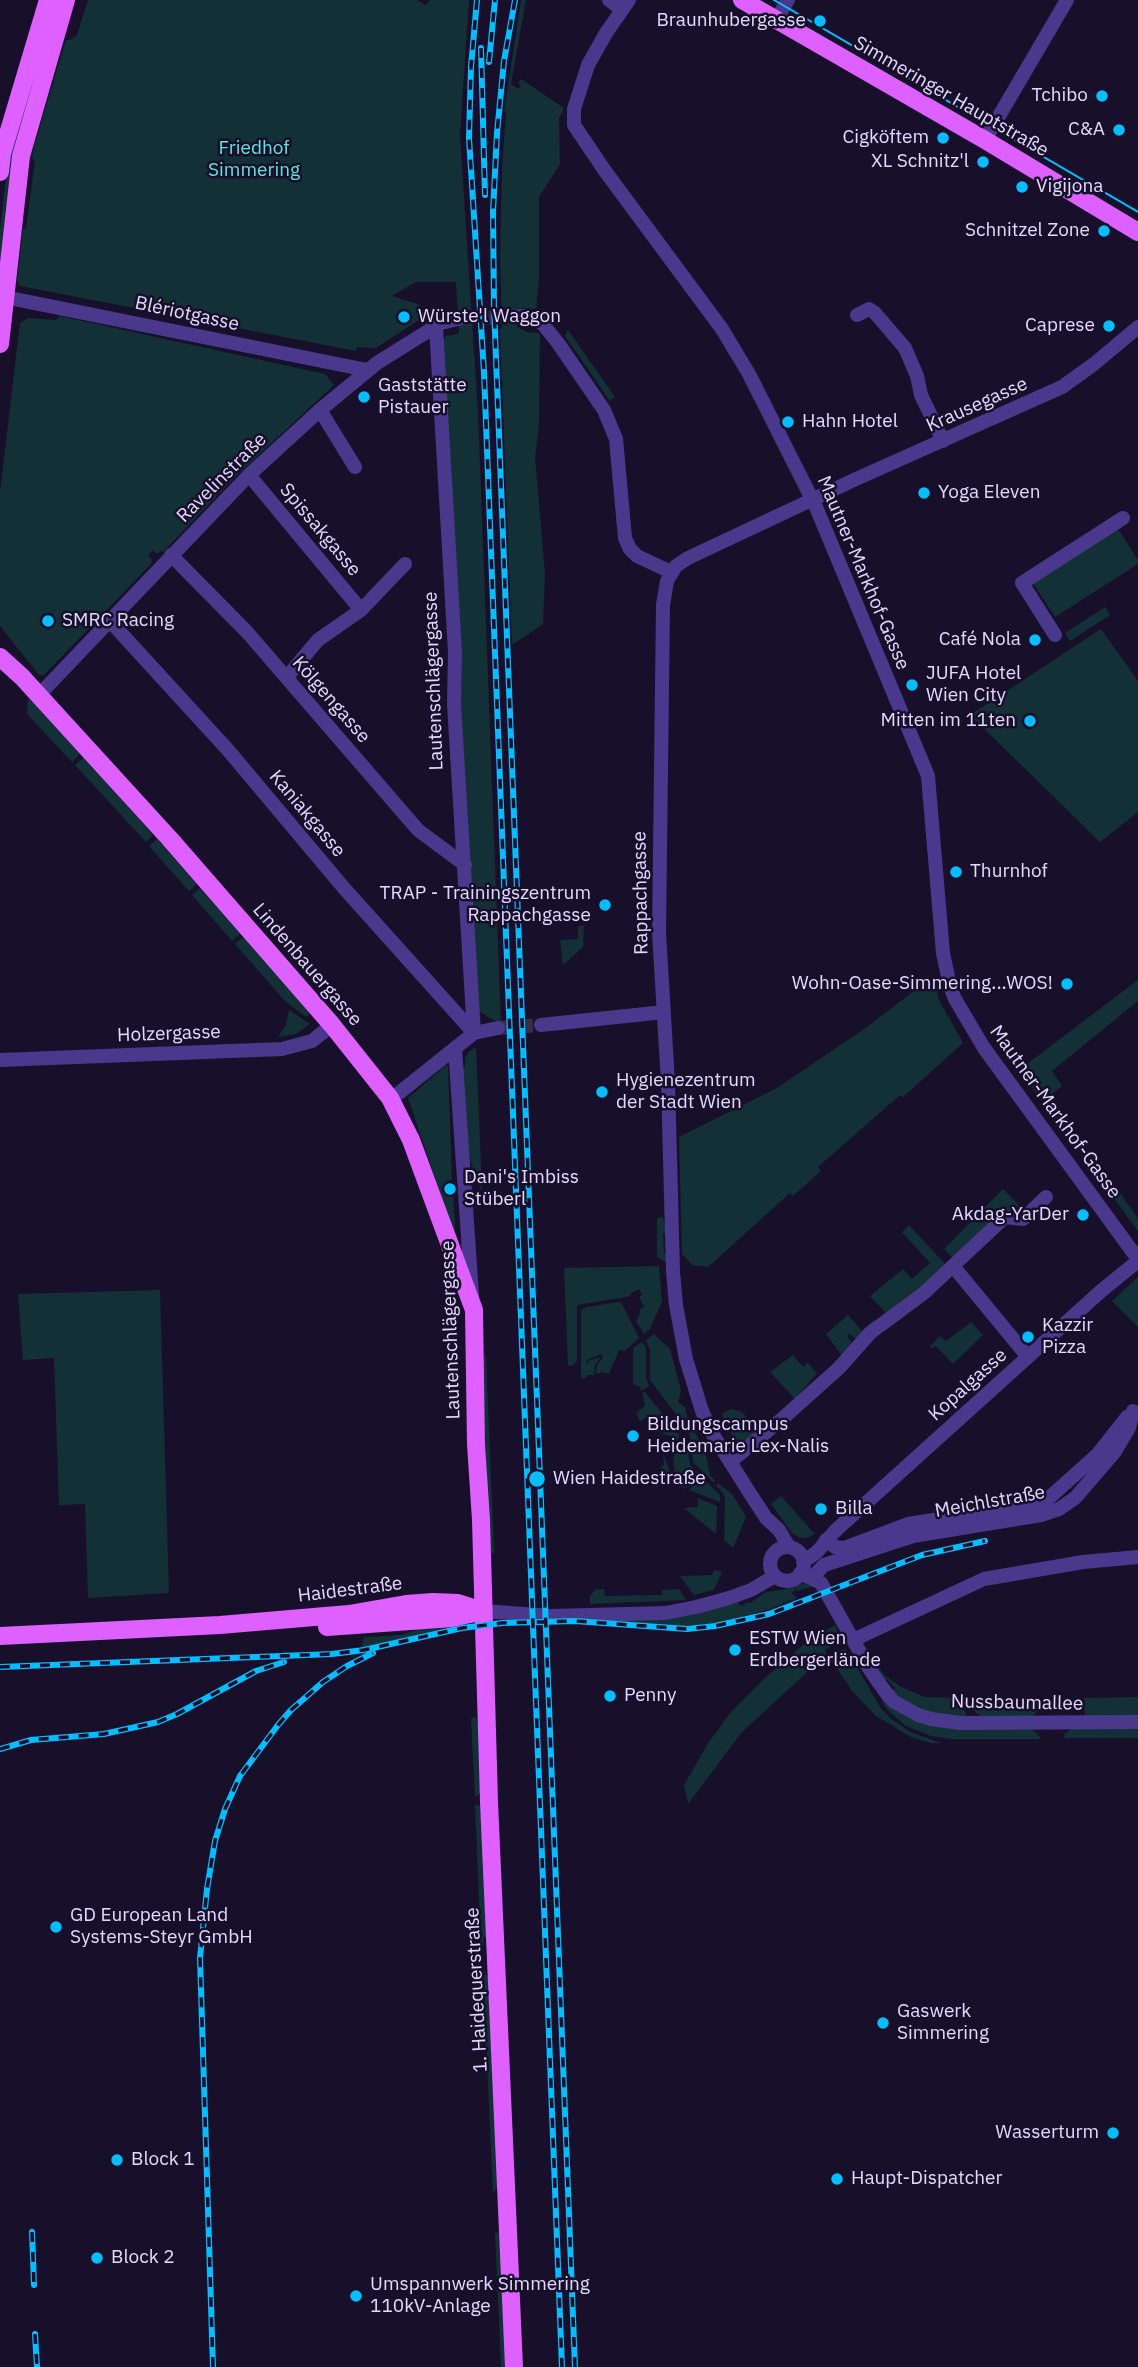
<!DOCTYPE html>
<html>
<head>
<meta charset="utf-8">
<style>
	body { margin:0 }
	canvas { display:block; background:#180f2b }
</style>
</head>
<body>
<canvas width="1138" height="2367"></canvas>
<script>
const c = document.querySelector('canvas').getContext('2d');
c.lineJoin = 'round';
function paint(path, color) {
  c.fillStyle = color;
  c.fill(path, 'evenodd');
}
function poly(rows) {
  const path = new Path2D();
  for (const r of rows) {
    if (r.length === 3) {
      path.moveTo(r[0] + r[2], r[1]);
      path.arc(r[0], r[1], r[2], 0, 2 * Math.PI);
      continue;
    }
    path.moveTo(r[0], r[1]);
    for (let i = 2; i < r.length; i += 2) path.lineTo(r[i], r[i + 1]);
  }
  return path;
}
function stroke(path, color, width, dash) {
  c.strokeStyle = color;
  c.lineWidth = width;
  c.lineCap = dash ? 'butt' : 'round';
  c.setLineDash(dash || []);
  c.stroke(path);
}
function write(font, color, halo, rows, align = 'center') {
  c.font = font + ' "IBM Plex Sans",sans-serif';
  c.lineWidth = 5;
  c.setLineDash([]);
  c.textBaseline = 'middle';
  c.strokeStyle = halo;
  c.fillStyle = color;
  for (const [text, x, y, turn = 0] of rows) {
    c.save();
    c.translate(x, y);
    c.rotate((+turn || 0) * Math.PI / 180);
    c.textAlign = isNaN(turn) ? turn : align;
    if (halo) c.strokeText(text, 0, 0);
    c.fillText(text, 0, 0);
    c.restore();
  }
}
const green = poly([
	[54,0,60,0,0,275,0,229,8,159],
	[88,0,417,0,426,5,430,0,469,0,460,135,478,412,501,1024,478,1011,459,704,443,340,446,336,459,334,456,282,416,282,392,296,418,304,425,316,376,348,357,347,356,351,20,286,17,281,23,229,26,229,35,160,32,159,34,146,66,40,71,40,77,35],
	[521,0,526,0,511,84,518,89,521,86,518,83,521,79,564,108,559,118,560,164,539,197,539,278,536,309,516,308,517,327,527,332,538,333,540,335,539,425,535,457,545,574,543,624,512,645,500,329,502,328,500,257,502,168,506,112,504,112],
	[60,316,325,374,334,385,236,476,163,552,161,551,157,554,153,550,148,555,152,560,151,564,44,675,39,675,0,626,0,492,20,323,28,318,56,320],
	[568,330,615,397,610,401,565,336],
	[1118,529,1138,560,1138,564,1055,617,1033,583],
	[1105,607,1110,615,1070,641,1065,633],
	[1101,629,1138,681,1138,812,1100,842,970,715],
	[28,698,56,723,82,752,72,762,27,714],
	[84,757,153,835,146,842,75,765],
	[157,839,197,884,189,891,149,846],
	[200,888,241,933,232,941,192,895],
	[578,926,584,926,583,947,563,965,560,940,578,939],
	[243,937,310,1013,306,1017,285,1001,235,944],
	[933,980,940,1002,963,1043,903,1097,900,1095,818,1167,821,1171,793,1196,790,1193,708,1267,692,1265,682,1254,679,1137,777,1088,867,1027,919,987],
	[1138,980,1138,1001,1052,1071,1062,1086,1049,1096,1084,1145,1081,1147,1085,1154,1083,1155,1019,1070],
	[289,1010,310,1024,296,1034,278,1037,286,1025],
	[474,1048,476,1048,482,1189,481,1190,467,1151,461,1067,465,1067,465,1058,469,1052],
	[445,1066,448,1066,452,1180,447,1181,447,1196,453,1197,456,1240,408,1098],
	[1092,1162,1096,1168,1100,1166,1138,1218,1138,1231,1089,1164],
	[1003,1189,1026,1212,1009,1216,955,1260,944,1249],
	[663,1217,666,1233,663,1234,664,1254,667,1254,667,1263,657,1257,657,1218],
	[909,1225,947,1266,888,1315,870,1296,903,1269,912,1279,930,1263,902,1232],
	[659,1266,662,1302,650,1329,644,1334,636,1321,640,1313,639,1310,644,1307,639,1297,642,1295,639,1289,630,1294,631,1296,577,1305,577,1361,573,1365,568,1366,564,1268],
	[1138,1277,1138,1327,1112,1301],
	[160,1290,169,1593,88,1598,85,1504,59,1505,54,1358,23,1360,18,1294],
	[619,1302,622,1304,639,1338,625,1351,619,1350,609,1374,603,1372,596,1374,597,1365,603,1357,601,1354,587,1360,586,1366,588,1361,601,1357,595,1365,594,1375,587,1375,587,1377,581,1379,581,1310,586,1307],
	[848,1315,862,1331,873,1320,876,1323,858,1340,849,1334,847,1336,854,1345,843,1357,826,1334],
	[971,1322,983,1335,953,1364,936,1346,932,1348,930,1347,939,1336,946,1341],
	[654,1334,670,1349,681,1391,678,1402,685,1407,688,1421,705,1450,710,1475,715,1481,714,1483,693,1462,689,1431,650,1380,650,1350,646,1340],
	[642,1342,646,1347,646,1377,649,1386,641,1391,640,1387,633,1384,633,1348],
	[484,1352,486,1356,494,1553,492,1554,489,1543,483,1375],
	[793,1355,803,1367,808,1363,817,1373,795,1399,770,1372],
	[645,1392,679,1434,677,1442,670,1436,651,1429,648,1417,640,1421,636,1413,645,1406,642,1393],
	[732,1409,742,1412,751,1423,755,1432,739,1448,722,1414],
	[677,1447,688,1451,690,1465,700,1475,685,1489,664,1478,661,1467,664,1465,663,1453,670,1472,675,1471,673,1460],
	[701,1476,720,1495,720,1502,689,1490],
	[718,1483,732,1494,746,1517,733,1548,724,1540,725,1498,723,1493,716,1486],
	[781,1496,815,1534,806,1538,800,1538,792,1533,771,1504],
	[698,1498,717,1506,716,1534,684,1508,698,1507],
	[714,1570,722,1572,714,1590,694,1595,680,1576,712,1575],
	[805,1583,814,1586,797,1591,795,1587,795,1591,791,1593,797,1598,770,1609,722,1622,684,1626,652,1626,624,1624,622,1621,738,1601,740,1606,748,1602,750,1603,766,1592,782,1590],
	[596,1589,604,1589,605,1596,662,1595,662,1590,679,1589,686,1600,590,1604,590,1596],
	[835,1625,842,1640,825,1650,827,1654,741,1733,688,1804,684,1785,707,1745,730,1713,767,1676,803,1645],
	[426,1627,450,1627,451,1629,361,1648,364,1637,401,1635],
	[863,1644,884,1675,901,1687,925,1697,957,1698,967,1716,940,1716,911,1706,892,1692,895,1688,887,1679,883,1681],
	[843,1649,847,1650,880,1707,889,1717,910,1732,941,1743,931,1743,911,1737,876,1716,853,1692,829,1657],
	[879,1693,892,1707,1032,1729,1042,1739,952,1739,931,1736,906,1726,894,1716,885,1707],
	[1138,1697,1138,1716,1085,1717,1084,1698],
	[1039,1698,1039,1709,1032,1717,983,1717,976,1713,966,1699],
	[476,1717,478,1724,480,1793,475,1797,471,1718],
	[1138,1727,1138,1738,1064,1738,1065,1733,1073,1728],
	[475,1804,481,1806,487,1937,483,1938,484,1946,481,1947],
	[483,1973,488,1976,489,1981,498,2185,493,2194],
	[500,2232,506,2367,501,2367,495,2233]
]);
const minorTunnel = poly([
	[458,319,517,316],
	[498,1028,541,1025]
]);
const minor = poly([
	[609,0,622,10],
	[629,0,606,33,588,65,574,109,574,125,605,171,722,329,749,374,816,507,928,776,943,953,950,986,955,999,984,1048,1138,1259],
	[776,20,788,0],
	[985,140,1067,0],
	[0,296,367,370],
	[857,315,869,309,875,313,905,348,917,376,921,395,943,441],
	[517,316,526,316,542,323,558,343,604,410,616,439,625,538,630,549,637,556,671,572],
	[436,326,455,652,454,704,474,1033],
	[320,410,355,467],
	[249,475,361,610],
	[171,555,247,632,418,830,465,865],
	[109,620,228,750,343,887,474,1033],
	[1055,635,1022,583,1123,518],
	[287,677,318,640,361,610,405,564],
	[38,696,249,475,320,410,377,363,441,323,458,319],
	[541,1025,664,1012],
	[455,1048,472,1295],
	[0,1060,282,1049,312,1041,332,1025],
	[390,1098,399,1093,474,1033,498,1028],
	[953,1266,1028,1357],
	[730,1462,782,1419,839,1368,870,1333,924,1293,1005,1217,1023,1219,1046,1197],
	[826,1540,835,1547,844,1548,908,1524,1039,1503,1050,1497,1097,1455,1127,1417],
	[789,1547,779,1530,766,1518,751,1495,712,1433,702,1411,686,1359,676,1305,673,1272,668,1082,659,933,663,605,667,581,676,566,688,558,856,479,1062,387,1094,364,1138,327],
	[787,1564,17],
	[803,1562,817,1552,835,1531,1101,1291,1138,1261],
	[800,1573,821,1583,870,1670,884,1690,893,1701,918,1715,931,1719,960,1723,1138,1722],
	[812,1578,824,1565,913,1536,1041,1515,1059,1509,1075,1498,1114,1453,1129,1428,1133,1411],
	[483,1611,551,1616,665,1613,696,1607,729,1598,751,1590,775,1576],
	[853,1640,984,1579,1083,1562,1138,1557]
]);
const major = poly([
	[742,0,985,140,1138,232],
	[0,172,2,154,48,0],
	[0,344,21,156,66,0],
	[0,657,22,677,169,838,332,1025,390,1098,411,1140,474,1310,476,1444,481,1520,489,1802,514,2367],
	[327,1627,452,1618,483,1611],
	[0,1636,220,1625,349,1614,406,1604,433,1602,458,1603,483,1611]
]);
const tram = poly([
	[774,0,1138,212]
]);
const rail = poly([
	[477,0,471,67,469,138,484,372,562,2367],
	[515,0,504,61,497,133,493,212,494,307,575,2367],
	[481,48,485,195],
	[489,62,495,0],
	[0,1667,332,1654,364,1650,462,1628,502,1623,575,1621,687,1629,715,1626,769,1614,922,1555,985,1541],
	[0,1749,31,1740,104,1734,158,1722,177,1714,256,1671,284,1662],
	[32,2232,34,2285],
	[35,2334,37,2367],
	[213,2367,200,1958,207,1889,215,1841,225,1809,240,1776,278,1725,291,1710,323,1682,347,1666,373,1653]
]);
const markers = [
	[820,21,7,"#05bdff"],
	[1102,96,7,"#05bdff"],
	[1119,130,7,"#05bdff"],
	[943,138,7,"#05bdff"],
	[983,162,7,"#05bdff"],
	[1022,187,7,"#05bdff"],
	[1104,231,7,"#05bdff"],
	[404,317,7,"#05bdff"],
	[1109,326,7,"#05bdff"],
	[364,397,7,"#05bdff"],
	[788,422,7,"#05bdff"],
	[924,493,7,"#05bdff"],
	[48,621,7,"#05bdff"],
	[1035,640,7,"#05bdff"],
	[912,685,7,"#05bdff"],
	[1030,721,7,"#05bdff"],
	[956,872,7,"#05bdff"],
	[605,905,7,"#05bdff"],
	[1067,984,7,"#05bdff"],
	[602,1092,7,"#05bdff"],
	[450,1189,7,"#05bdff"],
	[1083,1215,7,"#05bdff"],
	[1028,1337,7,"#05bdff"],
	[633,1436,7,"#05bdff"],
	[537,1479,9,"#05bdff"],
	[821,1509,7,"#05bdff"],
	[735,1650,7,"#05bdff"],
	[610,1696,7,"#05bdff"],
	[56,1927,7,"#05bdff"],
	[883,2023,7,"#05bdff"],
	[1113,2133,7,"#05bdff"],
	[117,2160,7,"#05bdff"],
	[837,2179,7,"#05bdff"],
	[97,2258,7,"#05bdff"],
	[356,2296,7,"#05bdff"]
];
const poiNames = [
	["Braunhubergasse",806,21,"right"],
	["Tchibo",1088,96,"right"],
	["C&A",1105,130,"right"],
	["Cigköftem",929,138,"right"],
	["XL Schnitz'l",969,162,"right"],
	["Vigijona",1036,187],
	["Schnitzel Zone",1090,231,"right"],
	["Würste'l Waggon",418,317],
	["Caprese",1095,326,"right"],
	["Gaststätte",378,386],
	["Pistauer",378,408],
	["Hahn Hotel",802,422],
	["Yoga Eleven",938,493],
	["SMRC Racing",62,621],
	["Café Nola",1021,640,"right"],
	["JUFA Hotel",926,674],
	["Wien City",926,696],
	["Mitten im 11ten",1016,721,"right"],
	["Thurnhof",970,872],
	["TRAP - Trainingszentrum",591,894,"right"],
	["Rappachgasse",591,916,"right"],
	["Wohn-Oase-Simmering...WOS!",1053,984,"right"],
	["Hygienezentrum",616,1081],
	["der Stadt Wien",616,1103],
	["Dani's Imbiss",464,1178],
	["Stüberl",464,1200],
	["Akdag-YarDer",1069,1215,"right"],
	["Kazzir",1042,1326],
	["Pizza",1042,1348],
	["Bildungscampus",647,1425],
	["Heidemarie Lex-Nalis",647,1447],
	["Wien Haidestraße",553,1479],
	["Billa",835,1509],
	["ESTW Wien",749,1639],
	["Erdbergerlände",749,1661],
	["Penny",624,1696],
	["GD European Land",70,1916],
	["Systems-Steyr GmbH",70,1938],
	["Gaswerk",897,2012],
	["Simmering",897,2034],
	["Wasserturm",1099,2133,"right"],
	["Block 1",131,2160],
	["Haupt-Dispatcher",851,2179],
	["Block 2",111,2258],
	["Umspannwerk Simmering",370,2285],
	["110kV-Anlage",370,2307]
];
const streetNames = [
	["Simmeringer Hauptstraße",951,97,30],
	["Blériotgasse",187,314,12],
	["Krausegasse",977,405,-24],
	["Ravelinstraße",222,478,-45],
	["Spissakgasse",320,530,50],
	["Mautner-Markhof-Gasse",863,573,67],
	["Lautenschlägergasse",434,681,-92],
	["Kölgengasse",331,700,49],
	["Kaniakgasse",307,814,50],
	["Rappachgasse",641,893,-91],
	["Lindenbauergasse",307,965,49],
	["Holzergasse",169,1034,-2],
	["Mautner-Markhof-Gasse",1055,1112,54],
	["Lautenschlägergasse",451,1330,-92],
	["Kopalgasse",968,1385,-42],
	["Meichlstraße",990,1502,-10],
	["Haidestraße",350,1590,-7],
	["Nussbaumallee",1017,1703,1],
	["1. Haidequerstraße",477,1990,-93]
];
const parkNames = [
	["Friedhof",254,149],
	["Simmering",254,171]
];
paint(green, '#123035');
stroke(minorTunnel, '#362d4b', 14, [14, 7]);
stroke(minor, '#49388b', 14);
stroke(major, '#dd60ff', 18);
stroke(tram, '#05bdff', 2);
stroke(rail, '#05bdff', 6);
stroke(rail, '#180f2b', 3.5, [10]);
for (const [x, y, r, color] of markers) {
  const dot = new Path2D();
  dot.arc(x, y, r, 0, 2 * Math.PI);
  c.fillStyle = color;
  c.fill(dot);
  stroke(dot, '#180f2b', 2.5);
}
write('19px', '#e3d9ff', '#180f2b', poiNames, 'left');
write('19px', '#e3d9ff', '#180f2b', streetNames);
write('19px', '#5ee6da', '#180f2b', parkNames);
</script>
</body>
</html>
